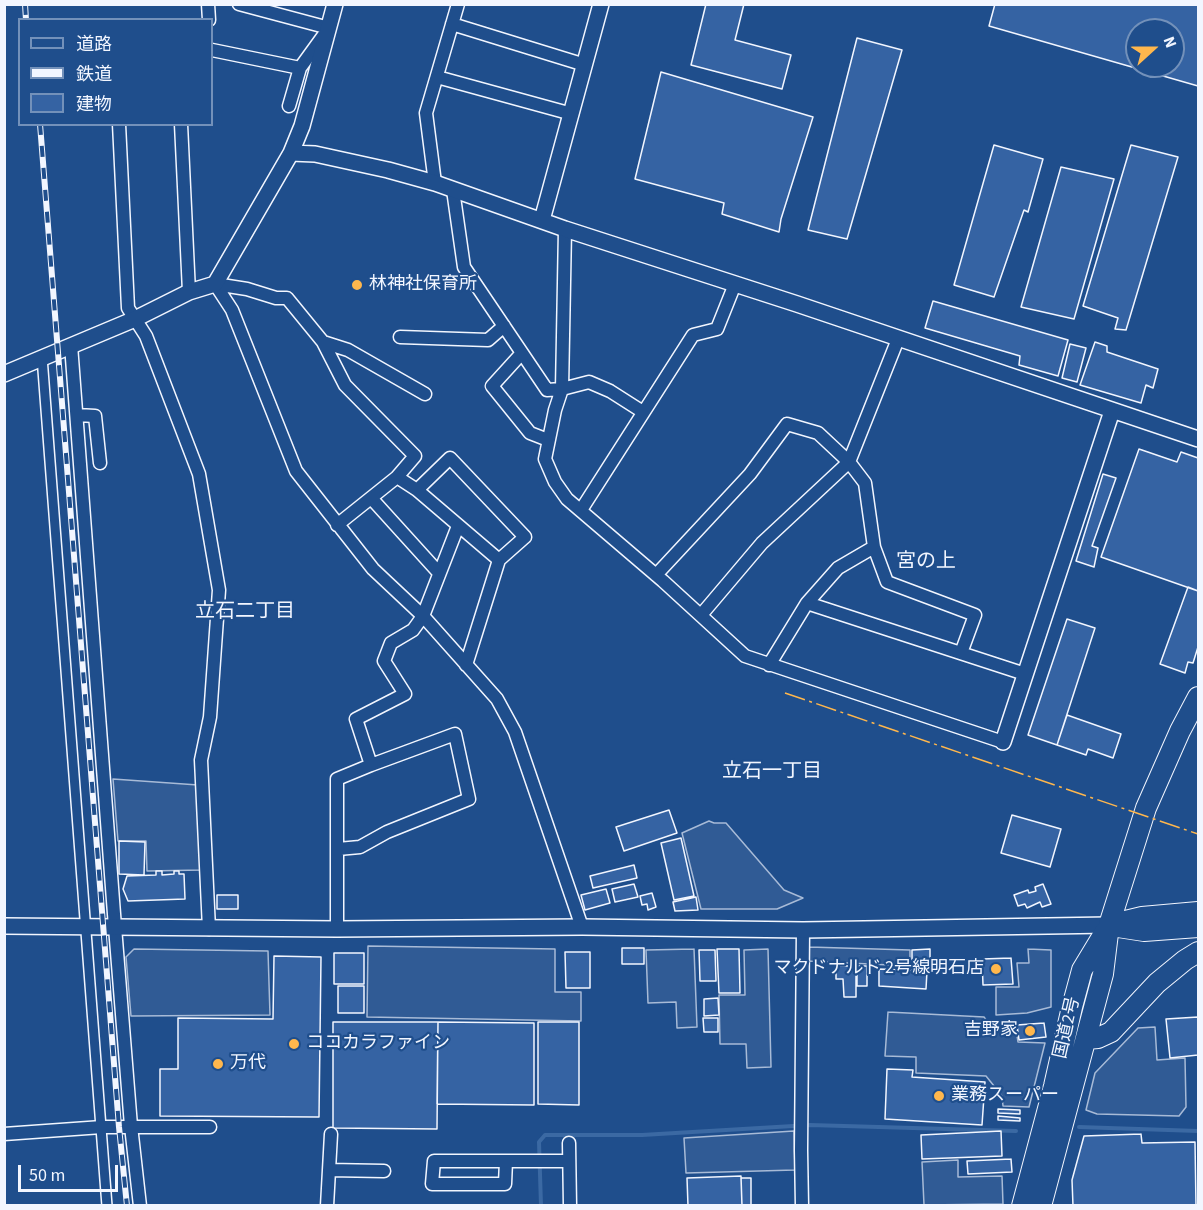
<!DOCTYPE html>
<html>
<head>
<meta charset="utf-8">
<style>
	body { margin:0 }
	#map { position:relative; width:1203px; height:1210px; overflow:hidden; background:#1f4e8c; font-family:"Source Sans 3","Noto Sans JP",sans-serif }
	canvas { display:block }
	.frame { position:absolute; inset:0; border:6px solid #f2f6ff; pointer-events:none }
	.legend { position:absolute; left:18px; top:18px; width:195px; height:108px; box-sizing:border-box; background:#1f4e8c; border:2px solid #7391ba; margin:0; padding:8px 10px; list-style:none; font-size:18px; color:#f2f6ff }
	.legend li { display:flex; align-items:center; gap:12px; height:30px }
	.legend b { width:30px; border:2px solid #7391ba }
	.north { position:absolute; left:1125px; top:18px; width:60px; height:60px; box-sizing:border-box; background:#1f4e8c; border:2px solid #7391ba; border-radius:50%; rotate:69deg; font-size:16px; font-weight:700; line-height:24px; text-align:center; color:#f2f6ff }
	.north::after { content:''; display:block; margin:auto; width:21px; height:27px; background:#ffb74d; clip-path:polygon(50% 0,100% 100%,50% 72%,0 100%) }
	.scale { position:absolute; left:18px; top:1165px; width:100px; height:27px; box-sizing:border-box; border:3px solid #f2f6ff; border-top:0; padding-left:8px; font-size:18px; line-height:21px; white-space:nowrap; color:#f2f6ff; -webkit-text-stroke:4px #1f4e8c; paint-order:stroke }
</style>
</head>
<body>
<div id="map">
<canvas width="1203" height="1210"></canvas>
<div class="frame"></div>
<ul class="legend">
<li><b style="height:8px;background:#1f4e8c"></b>道路</li>
<li><b style="height:8px;background:#f2f6ff"></b>鉄道</li>
<li><b style="height:16px;background:#3563a3"></b>建物</li>
</ul>
<div class="north">N</div>
<div class="scale">50 m</div>
</div>
<script>
const c = document.querySelector('canvas').getContext('2d');
c.lineJoin = 'round';
function paint(path, color) {
  c.fillStyle = color;
  c.fill(path, 'evenodd');
}
function poly(rows) {
  const path = new Path2D();
  for (const r of rows) {
    path.moveTo(r[0], r[1]);
    for (let i = 2; i < r.length; i += 2) path.lineTo(r[i], r[i + 1]);
  }
  return path;
}
function stroke(path, color, width, dash) {
  c.strokeStyle = color;
  c.lineWidth = width;
  c.lineCap = dash ? 'butt' : 'round';
  c.setLineDash(dash || []);
  c.stroke(path);
}
function write(font, color, halo, rows, align = 'center') {
  c.font = font + ' "Source Sans 3","Noto Sans JP",sans-serif';
  c.lineWidth = 4.5;
  c.setLineDash([]);
  c.textBaseline = 'middle';
  c.strokeStyle = halo;
  c.fillStyle = color;
  for (const [text, x, y, turn = 0] of rows) {
    c.save();
    c.translate(x, y);
    c.rotate((+turn || 0) * Math.PI / 180);
    c.textAlign = isNaN(turn) ? turn : align;
    if (halo) c.strokeText(text, 0, 0);
    c.fillText(text, 0, 0);
    c.restore();
  }
}
const parking = poly([
	[113,779,198,785,202,870,147,871,146,841,118,841,113,779],
	[709,821,714,823,726,823,784,890,803,898,777,909,701,909,682,833,709,821],
	[368,946,555,949,555,992,581,992,581,1021,367,1017,368,946],
	[809,947,910,950,910,966,808,961,809,947],
	[134,949,268,951,270,1015,131,1016,126,957,134,949],
	[694,949,697,1027,677,1028,676,1002,648,1003,646,950,694,949],
	[768,949,771,1067,747,1068,746,1044,720,1044,719,995,745,995,744,950,768,949],
	[1028,949,1051,950,1051,1007,1027,1013,996,1015,996,987,1019,987,1017,963,1029,963,1028,949],
	[888,1012,984,1017,989,1024,1015,1023,1018,1042,1045,1043,1029,1107,1003,1106,1002,1096,986,1076,916,1073,916,1057,885,1056,888,1012],
	[1155,1027,1157,1060,1185,1058,1186,1107,1179,1116,1097,1114,1086,1110,1095,1073,1138,1028,1155,1027],
	[794,1131,795,1170,686,1173,684,1138,794,1131],
	[958,1160,958,1177,1002,1176,1003,1204,924,1205,922,1162,958,1160]
]);
const stream = poly([
	[1079,1127,1198,1131],
	[541,1206,539,1142,545,1135,642,1135,810,1125,1016,1131]
]);
const building = poly([
	[706,4,744,4,735,40,791,55,782,89,691,65,706,4],
	[995,4,1198,4,1198,86,989,26,995,4],
	[1137,30,1173,30,1173,66,1137,66,1137,30],
	[857,38,902,50,847,239,808,230,857,38],
	[661,72,813,117,781,219,779,232,722,214,724,203,635,179,661,72],
	[994,145,1043,159,1028,212,1024,210,994,297,954,285,994,145],
	[1131,145,1178,157,1126,330,1115,329,1118,318,1083,306,1131,145],
	[1061,167,1114,179,1074,319,1021,307,1061,167],
	[933,301,1068,340,1058,376,1019,365,1020,356,925,328,933,301],
	[1095,342,1107,346,1107,352,1158,369,1153,388,1146,385,1141,403,1080,385,1095,342],
	[1070,344,1086,348,1077,382,1062,378,1070,344],
	[1139,449,1177,462,1181,452,1198,458,1198,591,1101,557,1139,449],
	[1103,474,1116,478,1092,546,1098,548,1094,567,1076,561,1103,474],
	[1188,587,1198,591,1198,647,1193,663,1188,662,1185,673,1160,664,1188,587],
	[1067,619,1095,628,1057,745,1028,735,1067,619],
	[1067,715,1121,734,1113,758,1088,749,1086,755,1057,745,1067,715],
	[669,810,677,833,624,851,616,827,669,810],
	[1012,815,1061,829,1050,867,1001,853,1012,815],
	[681,838,694,896,674,900,661,843,681,838],
	[119,841,145,842,144,875,119,874,119,841],
	[634,865,637,878,593,888,590,876,634,865],
	[156,871,162,871,162,875,174,874,174,871,179,871,179,874,184,874,185,899,128,901,123,889,127,876,156,875,156,871],
	[634,884,638,897,615,902,612,889,634,884],
	[1043,884,1051,904,1042,907,1040,902,1027,908,1025,904,1018,906,1014,895,1028,890,1029,893,1036,891,1035,887,1043,884],
	[606,889,610,903,585,910,581,895,606,889],
	[652,893,656,907,648,910,647,904,642,905,640,896,652,893],
	[217,895,238,895,238,909,217,909,217,895],
	[696,897,698,910,675,911,673,902,696,897],
	[622,948,644,948,644,964,622,964,622,948],
	[717,949,739,949,740,993,719,993,717,949],
	[930,949,930,962,912,962,912,950,930,949],
	[699,950,715,950,716,981,700,981,699,950],
	[565,952,590,952,590,988,566,988,565,952],
	[334,953,364,953,364,984,334,984,334,953],
	[274,956,321,957,319,1117,160,1116,160,1069,178,1069,178,1018,273,1019,274,956],
	[1011,958,1013,984,983,985,982,959,1011,958],
	[836,966,856,966,856,997,844,997,843,979,836,979,836,966],
	[857,966,867,966,867,986,857,986,857,966],
	[879,969,927,971,926,989,879,986,879,969],
	[338,986,364,986,364,1013,338,1013,338,986],
	[718,998,719,1015,704,1016,704,999,718,998],
	[1198,1017,1198,1055,1170,1058,1166,1019,1198,1017],
	[703,1018,718,1018,718,1032,704,1032,703,1018],
	[333,1022,438,1022,437,1129,333,1128,333,1022],
	[438,1022,534,1023,534,1105,437,1104,438,1022],
	[538,1022,579,1022,579,1105,538,1104,538,1022],
	[1044,1023,1046,1037,1019,1040,1017,1025,1044,1023],
	[887,1069,913,1070,912,1077,985,1082,982,1125,885,1119,887,1069],
	[998,1109,1020,1110,1020,1114,998,1113,998,1109],
	[998,1116,1020,1118,1020,1121,998,1120,998,1116],
	[1001,1131,1002,1156,922,1159,921,1135,1001,1131],
	[1141,1134,1142,1143,1195,1142,1196,1206,1073,1206,1072,1180,1084,1136,1141,1134],
	[1011,1159,1012,1172,968,1174,967,1161,1011,1159],
	[741,1176,742,1206,688,1206,687,1178,741,1176],
	[741,1178,751,1178,751,1206,742,1206,741,1178]
]);
const pedestrian = poly([
	[42,357,107,1206]
]);
const minor = poly([
	[208,4,209,20],
	[239,4,329,28,300,68,289,106],
	[452,24,585,65],
	[212,50,300,68],
	[437,77,572,114],
	[119,124,128,308,146,336,199,474,219,590,210,717,201,760,209,929],
	[181,124,189,292],
	[435,183,426,113,458,4],
	[453,190,464,267,547,390,562,389,589,382,610,391,643,412],
	[565,229,562,389,555,410,545,459,555,482,567,499,663,581,745,656,1003,742],
	[215,284,232,310,296,471,373,569,423,616,497,699,515,732,582,927],
	[215,284,247,289,276,298,287,298,323,342,348,350,425,394],
	[400,337,488,340,504,326],
	[323,342,345,385,415,456,397,477],
	[71,345,115,927,131,1126,140,1206],
	[522,353,492,386,530,433,548,440],
	[77,415,95,416,100,463],
	[417,490,450,458,525,537,499,560],
	[372,499,439,573],
	[581,510,693,335,717,329,735,284],
	[337,525,397,477,417,490,499,560,466,665],
	[656,575,750,474,787,424,818,433,849,462,865,483,874,547,887,582,975,615,961,653],
	[807,603,1025,674],
	[701,615,762,543,849,462,898,339],
	[769,665,807,603,838,568,874,547],
	[338,849,360,847,387,832,469,799,455,734,371,765],
	[337,929,337,779,371,765,356,719,405,694,384,661,391,643,413,630,423,616,458,526],
	[4,1134,102,1127,210,1127],
	[569,1143,570,1206],
	[506,1161,505,1184,432,1184,434,1161,569,1161],
	[329,1170,384,1171],
	[327,1206,331,1134],
	[802,1206,801,1150,803,930]
]);
const tertiary = poly([
	[291,153,315,154,388,170,435,183,565,229,797,304,1198,439],
	[542,220,601,4],
	[4,374,135,319,189,292,215,284,291,153,302,126,335,4],
	[1003,742,1112,411],
	[4,926,337,929,582,927,803,930,1109,925]
]);
const trunk = poly([
	[1109,925,1142,917,1198,912],
	[1118,927,1144,931,1198,927],
	[1086,1039,1098,1038,1111,1032,1157,983,1185,960,1198,952],
	[1022,1206,1054,1086,1072,1007,1082,970,1105,932],
	[1041,1206,1103,974,1109,925,1146,808,1180,731,1198,697]
]);
const rail = poly([
	[25,4,26,20],
	[40,124,119,1127,127,1206]
]);
const power = poly([
	[785,693,1198,834]
]);
const markers = [
	[357,285,6,"#ffb74d"],
	[996,969,6,"#ffb74d"],
	[1030,1031,6,"#ffb74d"],
	[294,1044,6,"#ffb74d"],
	[218,1064,6,"#ffb74d"],
	[939,1096,6,"#ffb74d"]
];
const poiNames = [
	["林神社保育所",369,285],
	["マクドナルド 2号線明石店",984,969,"right"],
	["吉野家",1018,1031,"right"],
	["ココカラファイン",306,1044],
	["万代",230,1064],
	["業務スーパー",951,1096]
];
const streetNames = [
	["国道2号",1068,1028,-77]
];
const neighbourhoodNames = [
	["宮の上",926,563],
	["立石二丁目",245,613],
	["立石一丁目",772,773]
];
paint(parking, '#305b95');
stroke(parking, '#a8bbd7', 1.5);
stroke(stream, '#3b69a3', 4);
paint(building, '#3563a3');
stroke(building, '#f2f6ff', 1.5);
stroke(pedestrian, '#f2f6ff', 12);
stroke(minor, '#f2f6ff', 15);
stroke(tertiary, '#f2f6ff', 18);
stroke(trunk, '#f2f6ff', 22);
stroke(pedestrian, '#1f4e8c', 9);
stroke(minor, '#1f4e8c', 12);
stroke(tertiary, '#1f4e8c', 15);
stroke(trunk, '#1f4e8c', 20);
stroke(rail, '#f2f6ff', 6);
stroke(rail, '#1f4e8c', 4, [11]);
stroke(power, '#ffb74d', 1.5, [21, 4.5, 3, 4.5]);
for (const [x, y, r, color] of markers) {
  const dot = new Path2D();
  dot.arc(x, y, r, 0, 2 * Math.PI);
  c.fillStyle = color;
  c.fill(dot);
  stroke(dot, '#1f4e8c', 2);
}
write('18px', '#f2f6ff', '#1f4e8c', poiNames, 'left');
write('18px', '#f2f6ff', '#1f4e8c', streetNames);
write('20px', '#f2f6ff', '#1f4e8c', neighbourhoodNames);
</script>
</body>
</html>
